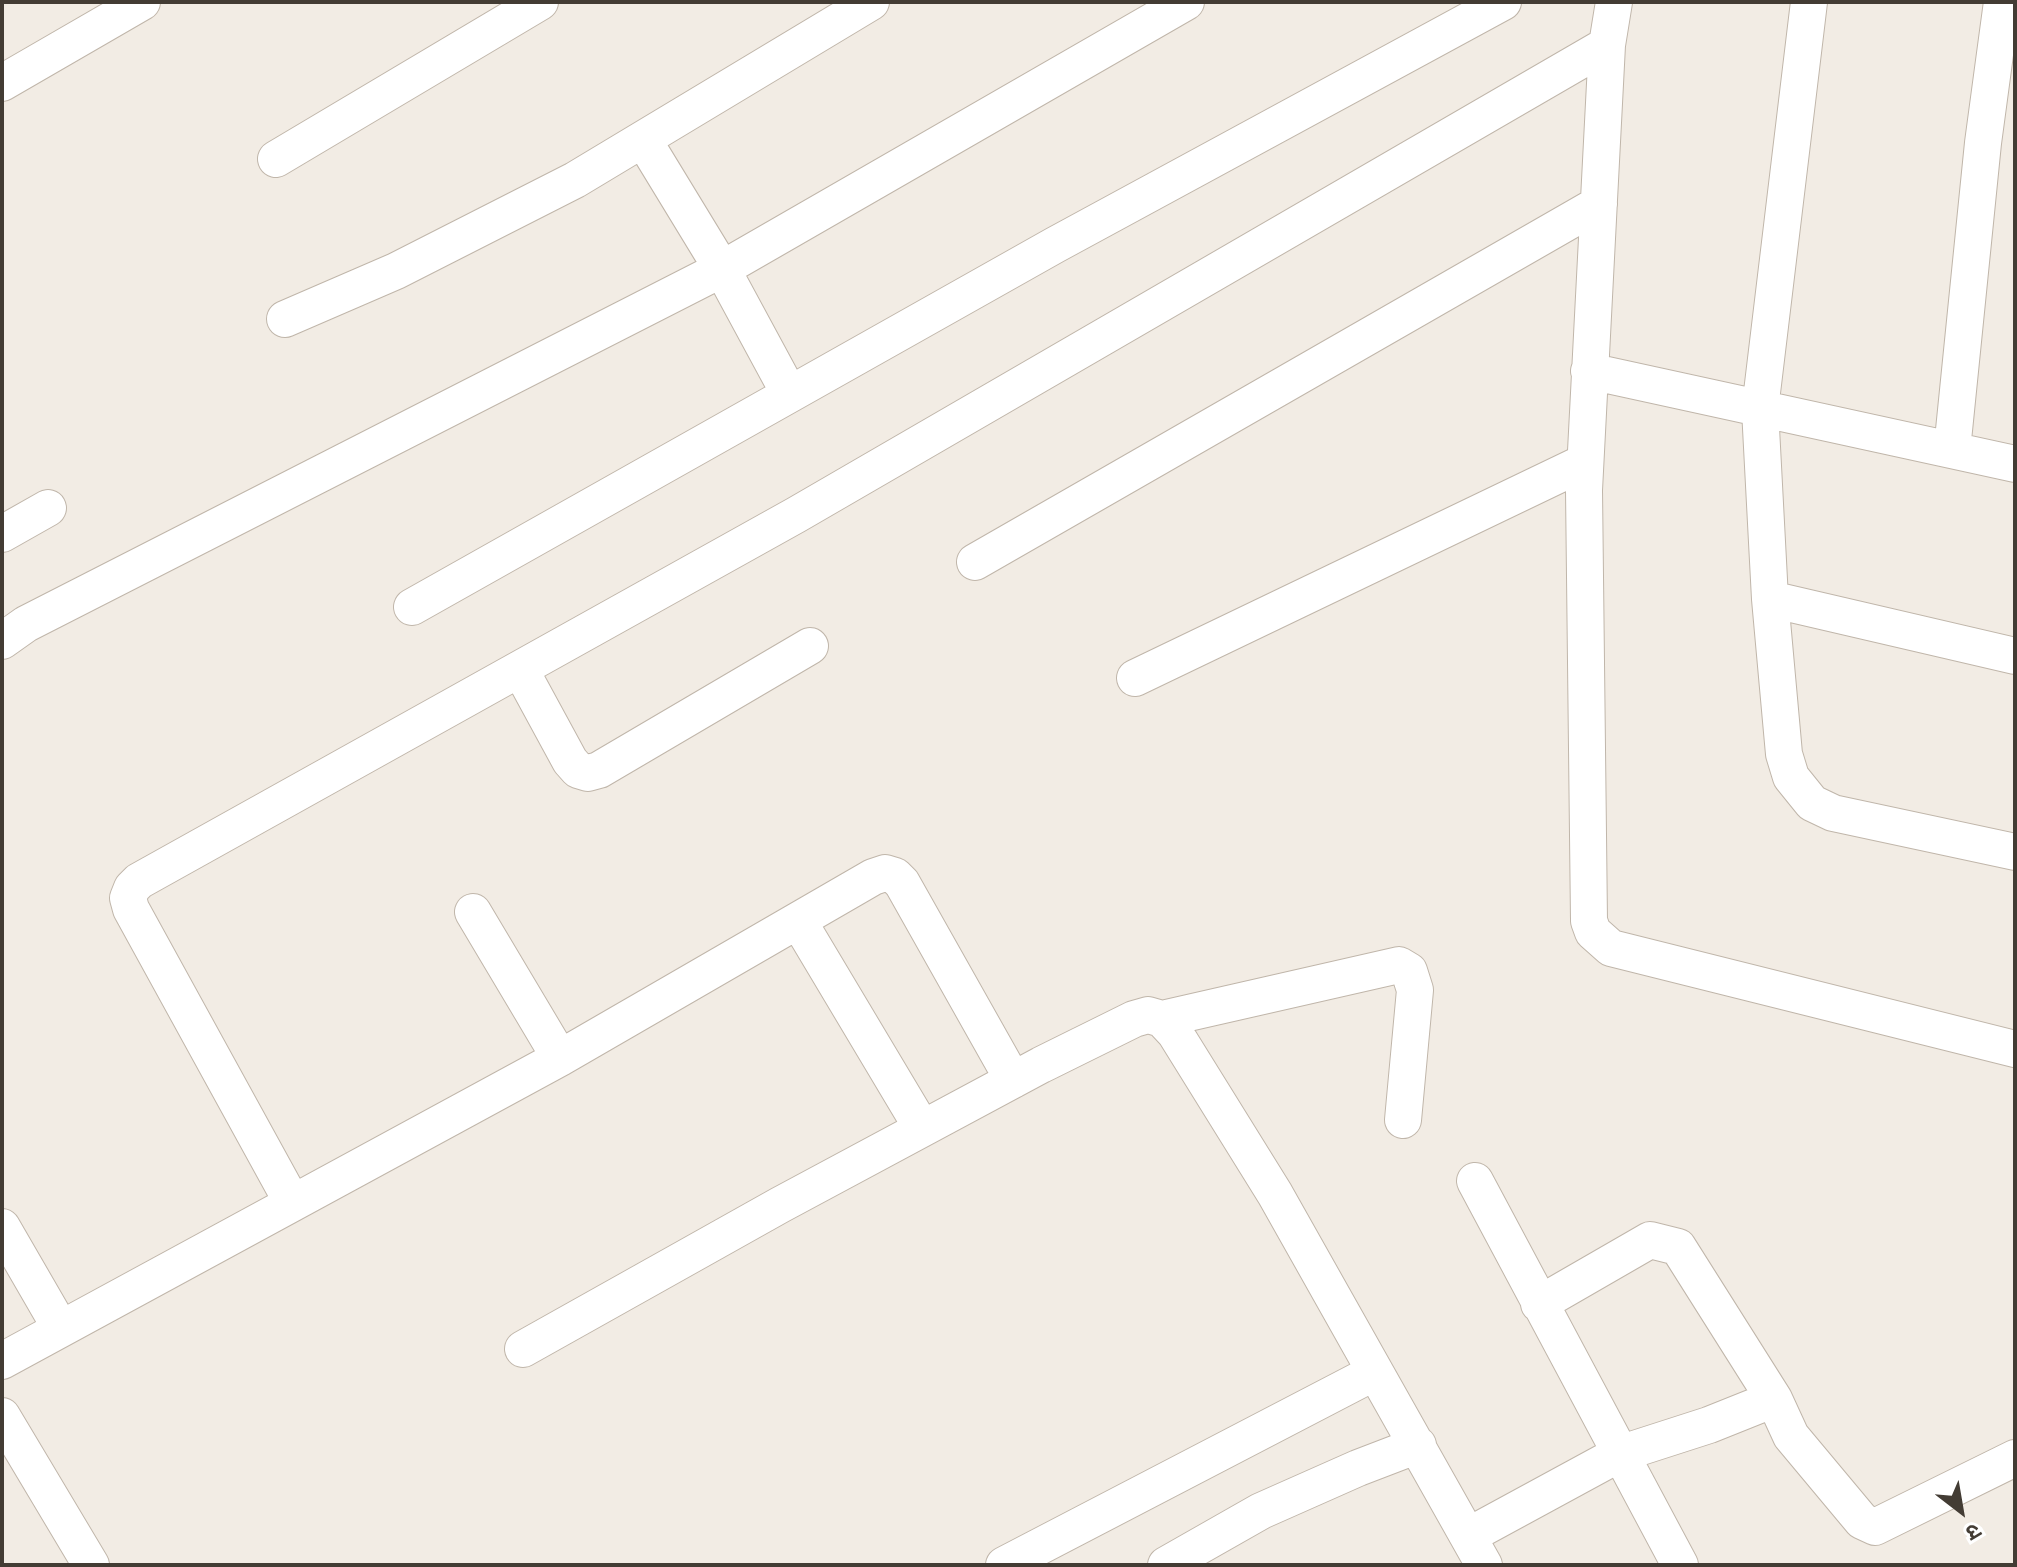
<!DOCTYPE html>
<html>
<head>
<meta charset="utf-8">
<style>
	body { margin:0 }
	#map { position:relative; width:2017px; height:1567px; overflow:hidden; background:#f2ece4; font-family:Arial,"Noto Sans Devanagari",sans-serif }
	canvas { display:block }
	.frame { position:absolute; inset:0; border:4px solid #433c34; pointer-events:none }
	.north { position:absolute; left:1921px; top:1471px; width:80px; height:80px; -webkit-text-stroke:6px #fff; paint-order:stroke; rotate:149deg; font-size:22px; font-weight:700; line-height:32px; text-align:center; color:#433c34 }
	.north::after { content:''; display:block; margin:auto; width:28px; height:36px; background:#433c34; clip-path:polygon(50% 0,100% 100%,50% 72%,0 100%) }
</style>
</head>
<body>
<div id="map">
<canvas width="2017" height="1567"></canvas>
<div class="frame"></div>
<div class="north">उ</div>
</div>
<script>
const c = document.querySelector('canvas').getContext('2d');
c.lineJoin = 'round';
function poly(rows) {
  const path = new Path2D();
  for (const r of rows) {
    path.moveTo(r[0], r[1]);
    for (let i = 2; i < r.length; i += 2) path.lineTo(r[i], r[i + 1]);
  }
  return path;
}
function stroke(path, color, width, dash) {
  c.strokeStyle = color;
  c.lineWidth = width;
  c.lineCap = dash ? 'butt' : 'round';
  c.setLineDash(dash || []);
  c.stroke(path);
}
const minor = poly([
	[1614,2,1607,45,1584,490,1589,921,1593,932,1611,948,2015,1049],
	[1809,2,1760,409,1770,599,1784,754,1791,777,1812,803,1833,813,2015,852],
	[2,83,142,2],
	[644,141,722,269,789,393],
	[276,159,540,2],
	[285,319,396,271,575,180,871,2],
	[1589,371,2015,464],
	[1952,450,1983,143,2002,2],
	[2,534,48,508],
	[975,562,1599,204],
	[1770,599,2015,656],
	[412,607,1055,245,1503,2],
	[2,641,26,624,722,269,1186,2],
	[520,669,570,761,578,770,588,773,599,770,810,646],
	[1135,678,1585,462],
	[473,912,560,1058],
	[799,922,922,1128],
	[1162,1019,1399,965,1409,971,1415,990,1403,1120],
	[1475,1181,1680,1565],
	[292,1202,131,909,128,898,132,888,139,881,796,515,1607,45],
	[2,1227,61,1329],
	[1539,1304,1650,1240,1678,1247,1774,1399],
	[523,1349,780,1205,1041,1065,1134,1019,1148,1015,1162,1019,1175,1033,1275,1194,1484,1565],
	[2,1361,560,1058,873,877,885,873,895,876,902,883,1013,1080],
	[2,1416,91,1565],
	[1468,1536,1619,1454,1709,1425,1774,1399,1791,1436,1862,1521,1875,1527,2015,1458],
	[1004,1565,1375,1372],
	[1166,1565,1261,1511,1358,1468,1418,1445]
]);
stroke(minor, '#c0b6aa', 38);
stroke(minor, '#fff', 36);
</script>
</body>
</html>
